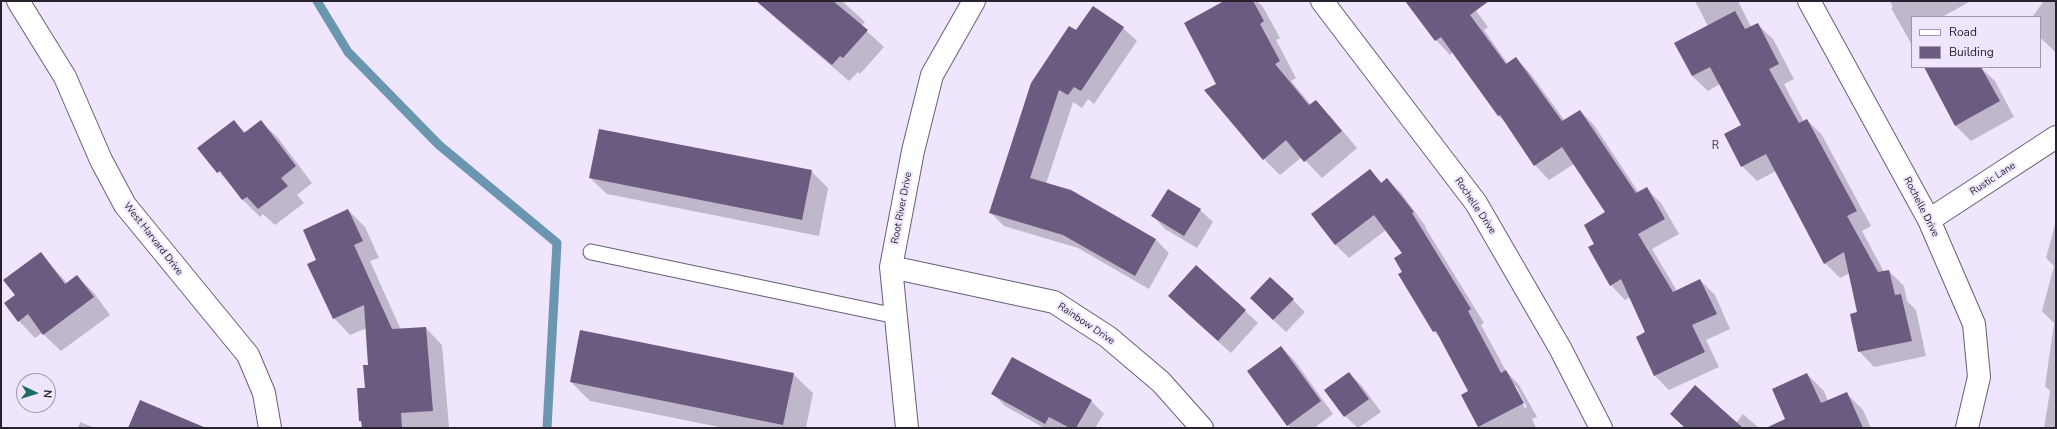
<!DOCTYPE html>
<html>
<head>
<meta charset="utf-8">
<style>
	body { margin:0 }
	#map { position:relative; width:2057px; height:429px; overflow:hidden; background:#efe5fd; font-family:"Nunito Sans",sans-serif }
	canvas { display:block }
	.frame { position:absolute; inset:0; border:2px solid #27222d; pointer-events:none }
	.legend { position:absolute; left:1911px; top:16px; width:130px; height:52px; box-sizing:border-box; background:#efe5fd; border:1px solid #9f97aa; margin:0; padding:5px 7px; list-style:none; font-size:12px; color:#27222d }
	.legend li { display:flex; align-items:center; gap:8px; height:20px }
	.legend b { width:20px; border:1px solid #9f97aa }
	.north { position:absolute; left:16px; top:373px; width:40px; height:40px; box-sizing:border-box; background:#efe5fd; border:1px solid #9f97aa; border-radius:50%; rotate:94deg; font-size:11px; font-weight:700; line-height:16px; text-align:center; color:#27222d }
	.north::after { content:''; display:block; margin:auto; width:14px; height:18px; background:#1e6b6b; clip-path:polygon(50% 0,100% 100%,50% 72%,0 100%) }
</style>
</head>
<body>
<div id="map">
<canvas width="2057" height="429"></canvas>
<div class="frame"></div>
<ul class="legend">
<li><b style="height:5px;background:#fff"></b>Road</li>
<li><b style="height:11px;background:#6b5b80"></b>Building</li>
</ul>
<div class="north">N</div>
</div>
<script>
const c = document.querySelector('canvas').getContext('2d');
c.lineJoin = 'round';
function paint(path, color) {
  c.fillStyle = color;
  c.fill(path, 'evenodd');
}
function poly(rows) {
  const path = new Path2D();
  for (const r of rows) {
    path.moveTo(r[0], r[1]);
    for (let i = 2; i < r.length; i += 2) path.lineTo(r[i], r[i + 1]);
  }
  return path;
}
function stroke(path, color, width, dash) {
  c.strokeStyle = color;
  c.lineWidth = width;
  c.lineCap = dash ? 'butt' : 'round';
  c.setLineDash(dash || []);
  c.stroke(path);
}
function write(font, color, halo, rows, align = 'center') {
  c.font = font + ' "Nunito Sans",sans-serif';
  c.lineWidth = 4;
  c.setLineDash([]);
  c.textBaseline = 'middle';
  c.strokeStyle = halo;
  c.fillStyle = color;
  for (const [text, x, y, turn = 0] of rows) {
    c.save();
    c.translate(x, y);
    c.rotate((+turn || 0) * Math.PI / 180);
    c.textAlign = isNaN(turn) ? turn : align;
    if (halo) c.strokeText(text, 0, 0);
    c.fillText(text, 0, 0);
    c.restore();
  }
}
const shadow = poly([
	[767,1,842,1,865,22,861,26,884,47,860,74,858,72,849,81,780,22,763,6],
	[1226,1,1257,1,1263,7,1280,38,1276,40,1296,78,1291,81,1311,105,1315,101,1332,118,1357,148,1322,178,1302,157,1280,175,1264,159,1218,84],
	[1407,1,1469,1,1488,27,1484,30,1508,64,1516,59,1530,73,1565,121,1580,111,1594,125,1639,193,1646,188,1661,203,1679,234,1652,249,1677,291,1700,280,1715,295,1730,329,1706,340,1719,367,1669,390,1655,376,1647,333,1630,297,1625,300,1611,285,1596,244,1606,213,1574,164,1549,180,1535,165,1507,124,1499,116,1453,52,1450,55,1436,40],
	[1695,1,1738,1,1751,27,1757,24,1773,39,1794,79,1784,84,1804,122,1807,120,1822,135,1871,226,1862,231,1884,272,1889,271,1904,286,1907,301,1916,310,1926,356,1874,367,1859,351,1858,313,1850,273,1840,278,1825,263,1776,171,1757,181,1742,166,1742,125,1720,84,1708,91,1692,76,1708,26],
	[1890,1,1971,1,1942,17,1912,17,1912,45,1891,8,1893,7],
	[2044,1,2056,1,2056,53,2040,37,2040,17,2032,17],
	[1123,28,1137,41,1094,104,1088,99,1082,108,1073,102,1046,184,1071,191,1156,240,1169,253,1149,289,1078,248,1004,226,990,212,1077,32],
	[1925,67,1980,67,1995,81,2014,117,1971,141,1956,126],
	[234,121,246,133,261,122,278,138,312,183,297,195,304,203,275,225,263,214,260,217,243,200,199,148],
	[1370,170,1382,183,1387,179,1401,193,1426,227,1425,227,1484,323,1481,325,1506,371,1519,385,1537,417,1532,419,1536,428,1479,427,1462,396,1469,392,1440,338,1434,331,1403,272,1403,253,1386,230,1349,258,1335,244],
	[1514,386,1516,386,1527,407,1525,408],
	[811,171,828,188,819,236,607,194,590,178],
	[348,210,365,227,379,258,370,261,401,330,426,328,442,345,449,427,363,428,363,423,360,420,369,366,367,328,350,335,334,318,318,261],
	[1200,210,1213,222,1197,248,1165,229,1153,216],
	[2056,221,2056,428,2044,428,2050,391,2045,386,2054,323,2042,311,2054,266,2046,258],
	[40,253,68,284,77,276,94,293,110,315,61,351,42,333,35,338,19,321,16,296],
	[1196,266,1258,323,1231,353,1182,309],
	[1293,300,1305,312,1286,332,1263,310],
	[1281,347,1294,360,1333,414,1314,428,1291,428,1288,425],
	[1349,373,1362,386,1381,412,1358,428,1345,416],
	[793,374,813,393,806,428,724,428,590,401,571,382],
	[1807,374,1824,391,1828,401,1846,393,1863,410,1871,428,1790,428],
	[993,394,1091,401,1104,414,1095,428,1044,428,1005,406],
	[1743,414,1759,428,1685,428,1736,423],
	[80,422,95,428,78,428]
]);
const stream = poly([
	[317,1,348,52,439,145,557,243,547,428]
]);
const building = poly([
	[756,1,833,1,868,30,843,58,840,56,832,65],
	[1224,1,1253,1,1264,21,1260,24,1280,61,1275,64,1309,105,1316,100,1342,131,1304,162,1286,140,1263,160,1204,90,1216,84,1184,23],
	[1405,1,1489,1,1470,15,1506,64,1516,57,1562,121,1580,110,1636,193,1647,187,1665,219,1638,234,1673,292,1700,279,1717,314,1692,325,1705,352,1654,376,1636,337,1645,332,1621,279,1610,286,1588,247,1594,244,1584,225,1605,212,1562,147,1534,166,1500,115,1498,116,1441,37,1435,41],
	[1093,6,1124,27,1081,91,1074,87,1068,95,1059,90,1030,178,1071,190,1156,239,1135,276,1063,235,989,213,1031,83,1069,26,1076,30],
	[1735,11,1745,29,1758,23,1779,64,1769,69,1799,123,1807,119,1857,211,1847,216,1878,272,1889,270,1895,295,1901,294,1912,341,1858,352,1850,314,1857,312,1844,252,1824,264,1766,154,1741,167,1724,134,1741,125,1710,67,1692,76,1674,43],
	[1924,67,1981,67,2000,101,1955,126],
	[234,120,244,133,261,120,296,166,281,178,288,186,258,209,247,197,242,200,220,171,217,173,197,148],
	[599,129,812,170,802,220,589,178],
	[1370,169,1381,183,1387,178,1414,212,1412,213,1471,309,1468,311,1501,373,1506,370,1524,403,1478,427,1461,395,1468,391,1436,331,1433,332,1398,274,1402,272,1394,258,1402,253,1374,215,1335,245,1311,214],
	[1168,189,1201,209,1184,236,1151,216],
	[348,209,363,241,354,245,392,329,426,327,433,411,401,413,402,428,362,428,361,421,359,421,357,388,365,388,363,365,368,365,364,305,333,319,307,264,316,260,303,230],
	[41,252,65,284,77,275,94,297,43,335,28,314,18,322,4,303,15,295,3,280],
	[1196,265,1246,310,1218,341,1168,296],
	[1270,277,1294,299,1273,320,1250,298],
	[580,330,794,373,783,425,570,382],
	[1281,346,1321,401,1287,426,1247,371],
	[1012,357,1092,400,1076,428,1070,428,1049,417,1045,424,991,394],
	[1349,372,1369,399,1344,417,1324,390],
	[1807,373,1821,403,1847,392,1863,428,1766,428,1785,419,1772,389],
	[1695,385,1743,428,1685,428,1670,414],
	[140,400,206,428,128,428]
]);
const lane = poly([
	[591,252,896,316]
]);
const street = poly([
	[18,1,65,77,101,160,125,205,248,355,264,393,270,428],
	[1322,1,1476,203,1560,348,1601,428],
	[1809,1,1929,220,1974,324,1979,377,1967,428],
	[1929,220,2056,137],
	[891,267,1054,302,1108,337,1161,382,1202,428],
	[907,428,891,267,913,151,932,75,974,1]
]);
const streetNames = [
	["Rustic Lane",1993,179,-33],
	["Rochelle Drive",1475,206,56],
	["Rochelle Drive",1921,207,63],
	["Root River Drive",902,208,-79],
	["West Harvard Drive",153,239,52],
	["Rainbow Drive",1086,324,34]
];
const neighbourhoodNames = [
	["R",1716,146]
];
paint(shadow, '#0003');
stroke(stream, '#6a97af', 9);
paint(building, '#6b5b80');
stroke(lane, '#695f78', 17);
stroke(street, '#695f78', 24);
stroke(lane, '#fff', 15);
stroke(street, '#fff', 22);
write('10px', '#27222d', '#efe5fd', streetNames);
c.letterSpacing = '1px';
write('11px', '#392f46', '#efe5fd', neighbourhoodNames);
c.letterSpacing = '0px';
</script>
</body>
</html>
